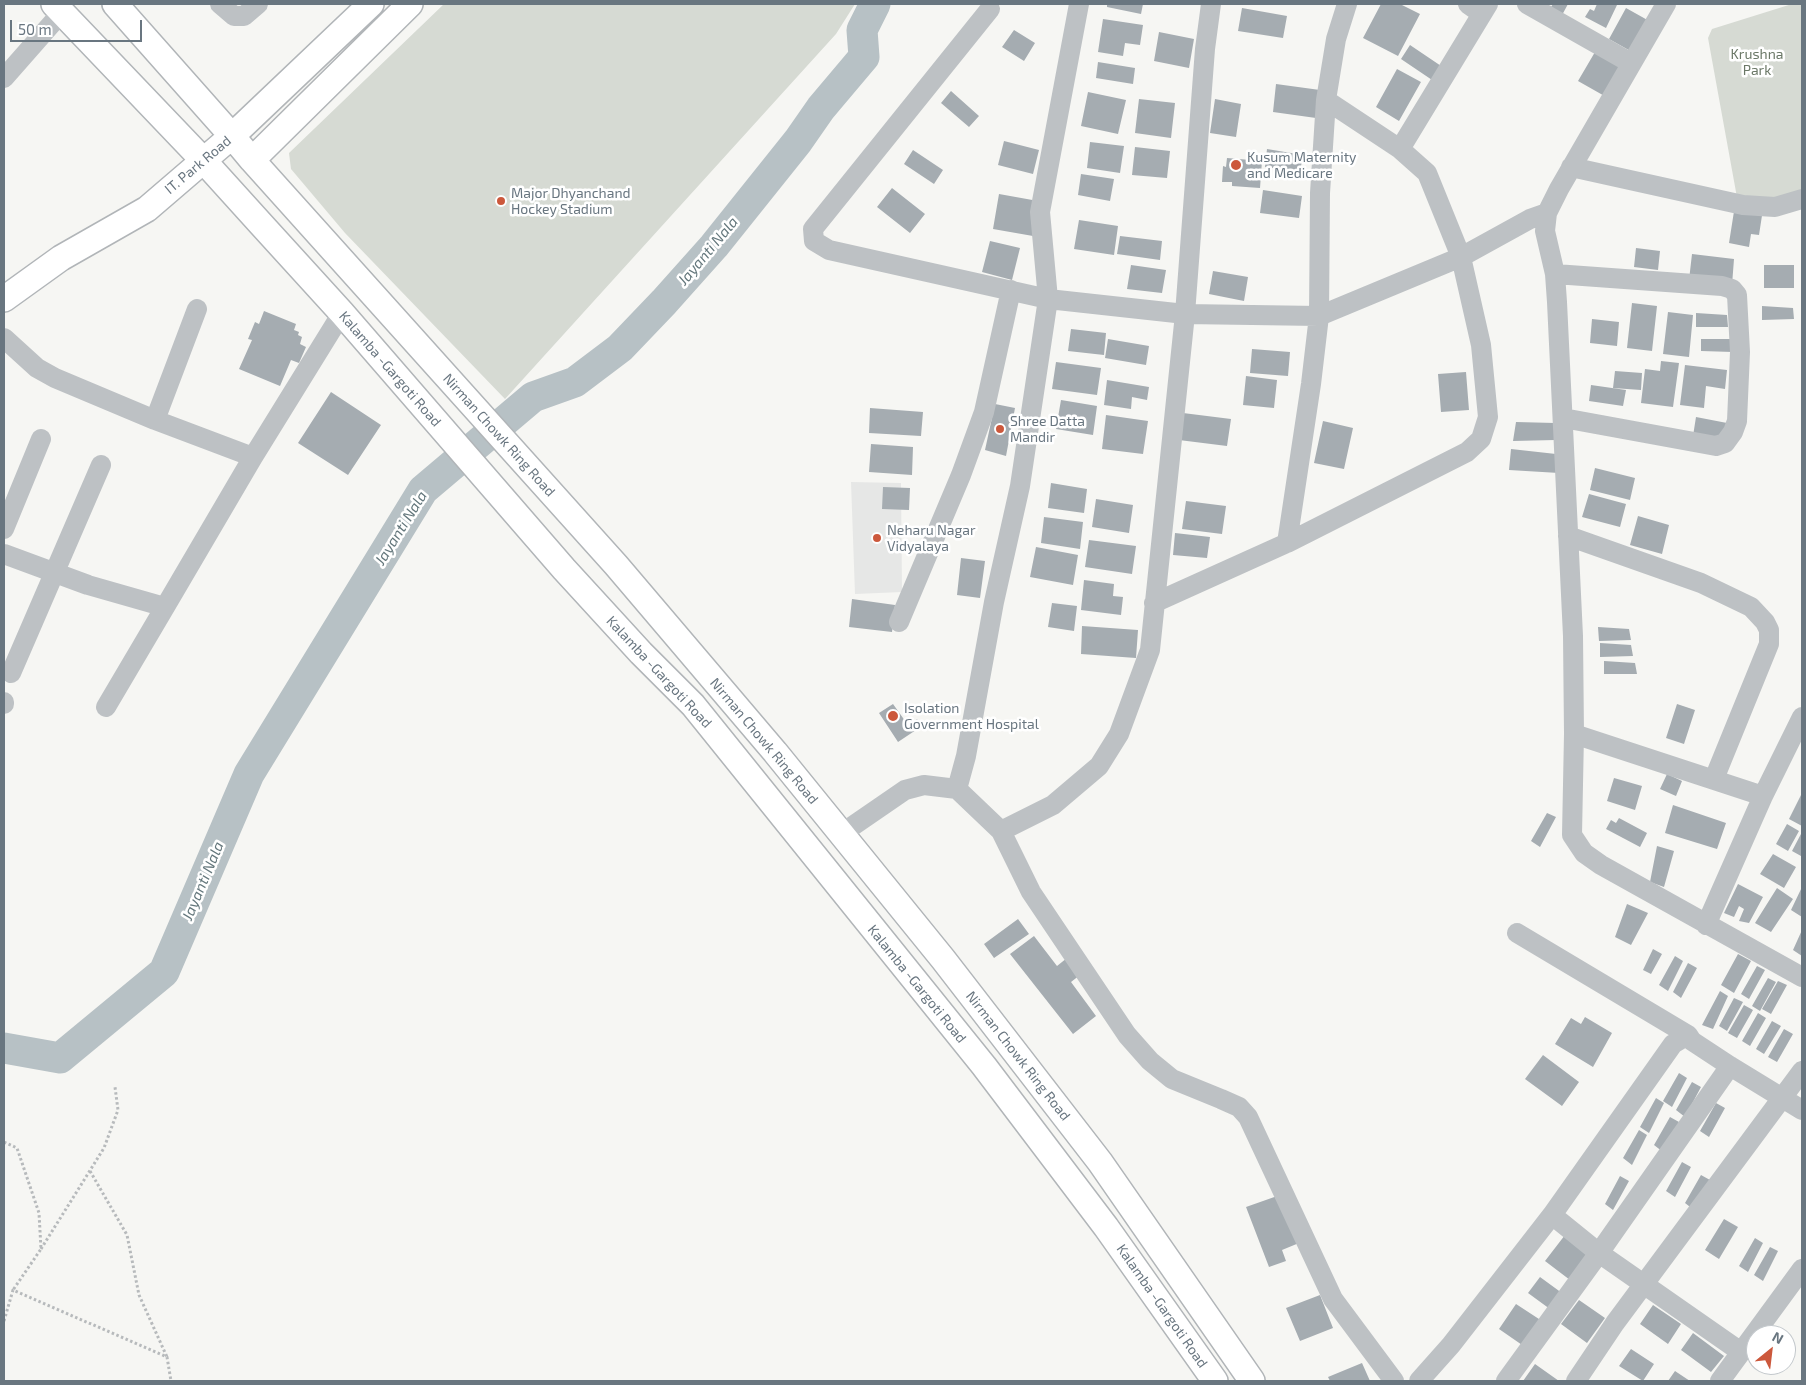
<!DOCTYPE html>
<html>
<head>
<meta charset="utf-8">
<style>
	body { margin:0 }
	#map { position:relative; width:1806px; height:1385px; overflow:hidden; background:#f6f6f3; font-family:"Exo 2",sans-serif }
	canvas { display:block }
	.frame { position:absolute; inset:0; border:5px solid #697680; pointer-events:none }
	.north { position:absolute; left:1746px; top:1325px; width:50px; height:50px; box-sizing:border-box; background:#fff; border:1px solid #c3c8cc; border-radius:50%; rotate:29deg; font-size:14px; font-weight:700; line-height:20px; text-align:center; color:#697680 }
	.north::after { content:''; display:block; margin:auto; width:18px; height:22px; background:#cc583c; clip-path:polygon(50% 0,100% 100%,50% 72%,0 100%) }
	.scale { position:absolute; left:10px; top:20px; width:132px; height:22px; box-sizing:border-box; border:2px solid #697680; border-top:0; padding-left:6px; font-size:15px; line-height:18px; white-space:nowrap; color:#697680; -webkit-text-stroke:4px #fff; paint-order:stroke }
</style>
</head>
<body>
<div id="map">
<canvas width="1806" height="1385"></canvas>
<div class="frame"></div>
<div class="north">N</div>
<div class="scale">50 m</div>
</div>
<script>
const c = document.querySelector('canvas').getContext('2d');
c.lineJoin = 'round';
function paint(path, color) {
  c.fillStyle = color;
  c.fill(path, 'evenodd');
}
function poly(rows) {
  const path = new Path2D();
  for (const r of rows) {
    path.moveTo(r[0], r[1]);
    for (let i = 2; i < r.length; i += 2) path.lineTo(r[i], r[i + 1]);
  }
  return path;
}
function stroke(path, color, width, dash) {
  c.strokeStyle = color;
  c.lineWidth = width;
  c.lineCap = dash ? 'butt' : 'round';
  c.setLineDash(dash || []);
  c.stroke(path);
}
function write(font, color, halo, rows, align = 'center') {
  c.font = font + ' "Exo 2",sans-serif';
  c.lineWidth = 5;
  c.setLineDash([]);
  c.textBaseline = 'middle';
  c.strokeStyle = halo;
  c.fillStyle = color;
  for (const [text, x, y, turn = 0] of rows) {
    c.save();
    c.translate(x, y);
    c.rotate((+turn || 0) * Math.PI / 180);
    c.textAlign = isNaN(turn) ? turn : align;
    if (halo) c.strokeText(text, 0, 0);
    c.fillText(text, 0, 0);
    c.restore();
  }
}
const built = poly([
	[851,482,901,483,902,592,855,594]
]);
const green = poly([
	[444,4,855,4,836,34,505,399,345,233,291,169,289,153],
	[1792,4,1802,4,1802,197,1738,203,1708,38,1712,29]
]);
const river = poly([
	[4,1048,60,1058,164,972,249,774,423,490,533,397,575,382,620,348,664,302,714,246,798,141,821,108,864,57,862,30,875,4]
]);
const building = poly([
	[1107,4,1143,4,1141,14,1107,7],
	[1381,4,1400,4,1420,14,1398,56,1363,38],
	[1553,4,1568,4,1561,17,1549,10],
	[1597,4,1617,5,1606,28,1585,17,1590,9,1594,11],
	[1242,8,1287,16,1283,38,1238,31],
	[1626,8,1651,22,1634,53,1609,39],
	[1103,19,1143,25,1140,45,1125,43,1123,56,1098,52],
	[1014,30,1035,43,1024,61,1002,47],
	[1159,32,1194,39,1189,68,1154,61],
	[1410,45,1447,70,1438,84,1401,59],
	[1595,52,1624,68,1608,98,1578,81],
	[1098,62,1135,68,1133,84,1096,78],
	[1397,69,1421,82,1399,121,1376,107],
	[1276,84,1320,90,1316,118,1273,112],
	[951,91,979,116,969,127,941,103],
	[1088,92,1126,100,1118,134,1081,126],
	[1139,99,1175,103,1171,138,1135,133],
	[1215,99,1241,104,1236,137,1210,133],
	[1004,141,1039,150,1033,174,998,165],
	[1090,142,1124,146,1120,173,1087,168],
	[1135,147,1170,151,1167,178,1132,175],
	[1267,149,1303,155,1300,172,1265,167],
	[913,150,943,170,934,184,904,164],
	[1227,158,1262,161,1260,188,1232,186,1232,182,1222,182,1223,166,1226,167],
	[1081,174,1114,179,1110,201,1078,195],
	[892,188,925,214,910,233,877,207],
	[1263,190,1302,196,1299,218,1260,213],
	[999,194,1038,201,1033,236,993,229],
	[1735,205,1763,209,1759,235,1751,234,1749,247,1729,243],
	[1079,220,1118,226,1114,255,1074,249],
	[1120,236,1162,241,1160,260,1117,254],
	[990,241,1020,248,1012,280,982,272],
	[1636,248,1660,251,1658,270,1634,267],
	[1692,254,1734,259,1732,285,1689,280],
	[1131,265,1166,270,1162,293,1127,289],
	[1764,265,1794,265,1794,288,1764,288],
	[1213,271,1248,277,1244,301,1209,294],
	[1632,303,1657,306,1652,351,1627,348],
	[1762,306,1793,308,1794,319,1762,320],
	[264,311,296,324,294,330,299,332,298,335,302,337,300,344,306,347,299,363,291,360,280,386,239,369,252,340,248,339,255,322,259,324],
	[1668,312,1693,315,1689,357,1663,354],
	[1696,313,1727,315,1728,327,1696,327],
	[1592,319,1619,322,1617,346,1590,343],
	[1071,329,1106,333,1104,355,1068,351],
	[1108,339,1149,346,1146,365,1105,358],
	[1701,339,1733,339,1733,352,1701,351],
	[1252,349,1290,352,1288,376,1250,373],
	[1661,361,1679,363,1673,407,1641,403,1645,369,1660,371],
	[1056,362,1101,368,1097,395,1052,389],
	[1685,365,1727,370,1725,389,1706,386,1704,408,1680,405],
	[1615,371,1642,373,1641,390,1613,388],
	[1466,372,1469,410,1441,412,1438,374],
	[1246,376,1277,380,1274,408,1243,405],
	[1107,380,1149,387,1147,400,1132,397,1131,409,1104,405],
	[1591,385,1626,390,1623,406,1589,401],
	[331,392,381,425,348,475,298,443],
	[1061,400,1097,406,1093,435,1056,429],
	[995,404,1015,408,1006,456,985,450],
	[870,408,923,412,921,436,869,433],
	[1183,413,1231,419,1227,446,1179,440],
	[1106,415,1148,421,1143,454,1102,449],
	[1696,417,1727,423,1723,441,1693,436],
	[1323,421,1353,428,1344,469,1314,463],
	[1516,422,1555,423,1555,440,1513,441],
	[871,444,913,447,912,475,869,472],
	[1511,449,1556,454,1559,473,1509,470],
	[1595,468,1635,478,1630,500,1590,490],
	[1051,483,1087,489,1084,513,1048,508],
	[883,487,910,488,909,510,882,509],
	[1589,494,1626,504,1620,527,1582,517],
	[1096,499,1133,505,1129,533,1092,527],
	[1186,501,1226,506,1222,534,1182,529],
	[1638,516,1669,525,1662,554,1630,545],
	[1044,517,1083,522,1080,549,1041,543],
	[1175,533,1210,537,1207,558,1173,555],
	[1089,540,1136,546,1132,574,1085,567],
	[1036,547,1078,555,1073,585,1030,577],
	[961,558,985,561,980,598,957,595],
	[1084,580,1114,584,1113,596,1123,597,1121,615,1081,610],
	[852,599,895,605,892,632,849,627],
	[1052,603,1077,606,1074,631,1048,627],
	[1082,626,1138,630,1136,658,1081,654],
	[1598,627,1629,629,1631,640,1599,641],
	[1600,643,1631,645,1633,656,1600,657],
	[1604,661,1635,663,1637,674,1604,674],
	[893,704,908,725,917,719,922,726,898,742,879,713],
	[1677,704,1695,710,1684,744,1666,738],
	[1667,774,1682,781,1676,796,1660,789],
	[1614,778,1642,786,1635,810,1607,801],
	[1802,793,1802,826,1789,819],
	[1673,805,1726,823,1717,849,1665,833],
	[1547,813,1556,817,1540,847,1531,841],
	[1619,818,1647,833,1640,847,1606,829,1611,820,1616,823],
	[1787,824,1799,831,1788,851,1776,844],
	[1802,832,1802,853,1801,856,1792,851],
	[1657,846,1674,851,1664,887,1650,882],
	[1773,854,1796,867,1784,888,1760,874],
	[1738,884,1763,897,1749,923,1739,921,1744,909,1739,906,1734,917,1724,913],
	[1802,887,1802,917,1791,910],
	[1777,888,1793,899,1771,932,1755,923],
	[1627,904,1648,913,1631,945,1615,937],
	[1018,919,1029,934,994,958,984,944],
	[1802,930,1802,956,1793,950],
	[1034,936,1057,966,1067,958,1080,975,1071,982,1096,1016,1073,1034,1010,954],
	[1653,949,1662,954,1651,974,1643,970],
	[1738,954,1751,961,1734,993,1721,985],
	[1675,956,1683,961,1668,991,1659,985],
	[1688,963,1697,968,1681,998,1673,992],
	[1757,966,1765,970,1749,999,1741,994],
	[1768,978,1776,982,1760,1011,1752,1006],
	[1778,981,1787,985,1771,1014,1762,1009],
	[1720,991,1728,996,1713,1029,1702,1025],
	[1734,998,1743,1002,1727,1031,1719,1026],
	[1744,1005,1753,1010,1737,1038,1728,1033],
	[1758,1013,1766,1018,1750,1046,1742,1041],
	[1585,1017,1612,1033,1593,1067,1555,1044,1571,1018,1581,1024],
	[1772,1021,1781,1026,1764,1054,1756,1049],
	[1784,1029,1793,1034,1777,1062,1768,1057],
	[1543,1055,1579,1082,1562,1106,1525,1079],
	[1679,1073,1687,1078,1672,1107,1663,1101],
	[1692,1082,1701,1087,1685,1117,1676,1110],
	[1656,1098,1664,1103,1649,1133,1640,1127],
	[1716,1103,1725,1108,1709,1137,1700,1131],
	[1670,1117,1679,1122,1663,1152,1654,1145],
	[1639,1130,1647,1135,1632,1165,1623,1158],
	[1682,1162,1691,1167,1675,1197,1666,1191],
	[1701,1175,1710,1180,1694,1210,1685,1203],
	[1620,1176,1629,1181,1613,1210,1605,1204],
	[1280,1195,1299,1243,1282,1250,1286,1261,1269,1267,1246,1207],
	[1724,1219,1738,1227,1719,1259,1705,1250],
	[1565,1235,1590,1254,1570,1280,1545,1261],
	[1755,1238,1763,1243,1748,1272,1739,1266],
	[1770,1247,1778,1251,1763,1281,1754,1275],
	[1540,1277,1566,1296,1554,1312,1528,1293],
	[1320,1295,1333,1328,1300,1341,1286,1308],
	[1579,1300,1605,1318,1587,1343,1561,1324],
	[1516,1304,1542,1321,1525,1347,1499,1329],
	[1653,1305,1681,1324,1668,1344,1640,1324],
	[1693,1333,1724,1356,1711,1372,1681,1350],
	[1631,1349,1654,1364,1643,1381,1619,1366],
	[1362,1363,1370,1381,1330,1381,1328,1377],
	[1535,1364,1559,1381,1523,1381],
	[1675,1371,1690,1381,1668,1381]
]);
const path = poly([
	[4,1142,17,1148,39,1213,41,1249,13,1290],
	[90,1171,127,1235,139,1295,167,1357],
	[41,1249,104,1148,118,1110,115,1087],
	[4,1321,13,1290,167,1357,171,1381]
]);
const minor = poly([
	[220,4,234,16,244,16,258,4],
	[1468,4,1482,14],
	[1527,4,1631,63],
	[1666,4,1559,189,1547,213,1545,231,1555,274,1557,302,1573,636,1574,734,1572,835,1584,853,1601,865,1802,977],
	[990,9,813,229,814,241,829,250,1048,299,1185,314,1319,316,1461,257,1530,219,1547,213],
	[4,78,62,12],
	[1400,149,1488,4],
	[1571,167,1743,205,1775,207,1802,199],
	[1555,274,1722,286,1732,289,1737,295,1740,352,1737,421,1733,432,1725,443,1716,446,1563,418],
	[4,338,37,368,55,378,155,420,253,457],
	[155,420,197,309],
	[4,529,41,439],
	[1568,536,1701,583,1751,607,1765,622,1769,630,1769,644,1714,779],
	[1287,543,1311,384,1319,316,1320,193,1326,100,1336,39,1347,4],
	[4,554,88,585,165,607,253,457,342,313],
	[1154,603,1287,543,1467,452,1481,439,1488,417,1481,345,1461,257,1427,173,1400,149,1326,100],
	[899,622,961,475,984,412,1011,290],
	[11,673,101,465],
	[4,704,4,702],
	[106,707,165,607],
	[1574,734,1763,796],
	[957,789,966,756,994,602,1020,486,1048,299,1040,212,1079,4],
	[1001,831,1053,805,1099,766,1119,734,1150,650,1185,314,1205,49,1211,4],
	[841,834,905,790,924,785,957,789,1001,831,1031,892,1127,1035,1150,1061,1172,1079,1221,1099,1239,1107,1248,1117,1333,1299,1394,1381],
	[1706,925,1763,796,1802,717],
	[1517,933,1688,1035],
	[1552,1215,1599,1253,1741,1352],
	[1419,1381,1451,1345,1552,1215,1673,1044,1688,1035,1692,1041,1730,1066,1802,1110],
	[1506,1381,1599,1253,1730,1066],
	[1576,1381,1615,1323,1802,1071],
	[1720,1381,1802,1269]
]);
const major = poly([
	[54,4,203,160,260,223,342,313,564,569,641,653,693,705,984,1066,1106,1227,1215,1381],
	[115,4,232,136,252,160,616,565,775,752,943,959,1100,1162,1252,1381],
	[252,160,410,4],
	[4,299,61,258,147,209,232,136,371,4]
]);
const markers = [
	[1236,165,6,"#cc583c"],
	[501,201,5,"#cc583c"],
	[1000,429,5,"#cc583c"],
	[877,538,5,"#cc583c"],
	[893,716,6,"#cc583c"]
];
const parkNames = [
	["Krushna",1757,54],
	["Park",1757,70]
];
const poiNames = [
	["Kusum Maternity",1247,157],
	["and Medicare",1247,173],
	["Major Dhyanchand",511,193],
	["Hockey Stadium",511,209],
	["Shree Datta",1010,421],
	["Mandir",1010,437],
	["Neharu Nagar",887,530],
	["Vidyalaya",887,546],
	["Isolation",904,708],
	["Government Hospital",904,724]
];
const streetNames = [
	["IT. Park Road",198,165,-40],
	["Kalamba -Gargoti Road",390,369,49],
	["Nirman Chowk Ring Road",499,435,48],
	["Kalamba -Gargoti Road",659,672,47],
	["Nirman Chowk Ring Road",764,741,50],
	["Kalamba -Gargoti Road",917,984,51],
	["Nirman Chowk Ring Road",1018,1056,52],
	["Kalamba -Gargoti Road",1162,1306,55]
];
const waterNames = [
	["Jayanti Nala",708,251,-50],
	["Jayanti Nala",401,528,-58],
	["Jayanti Nala",203,881,-67]
];
paint(built, '#e6e7e6');
paint(green, '#d6dad3');
stroke(river, '#b7c1c5', 31);
paint(building, '#a5acb1');
stroke(major, '#b1b5b8', 28);
stroke(path, '#b7babc', 3, [2.5, 2.5]);
stroke(minor, '#bdc1c4', 20);
stroke(major, '#fff', 25);
for (const [x, y, r, color] of markers) {
  const dot = new Path2D();
  dot.arc(x, y, r, 0, 2 * Math.PI);
  c.fillStyle = color;
  c.fill(dot);
  stroke(dot, '#fff', 2);
}
write('14px', '#6b7867', '#fff', parkNames);
write('14px', '#697680', '#fff', poiNames, 'left');
write('14px', '#697680', '#fff', streetNames);
write('italic 15px', '#64777c', '#fff', waterNames);
</script>
</body>
</html>
